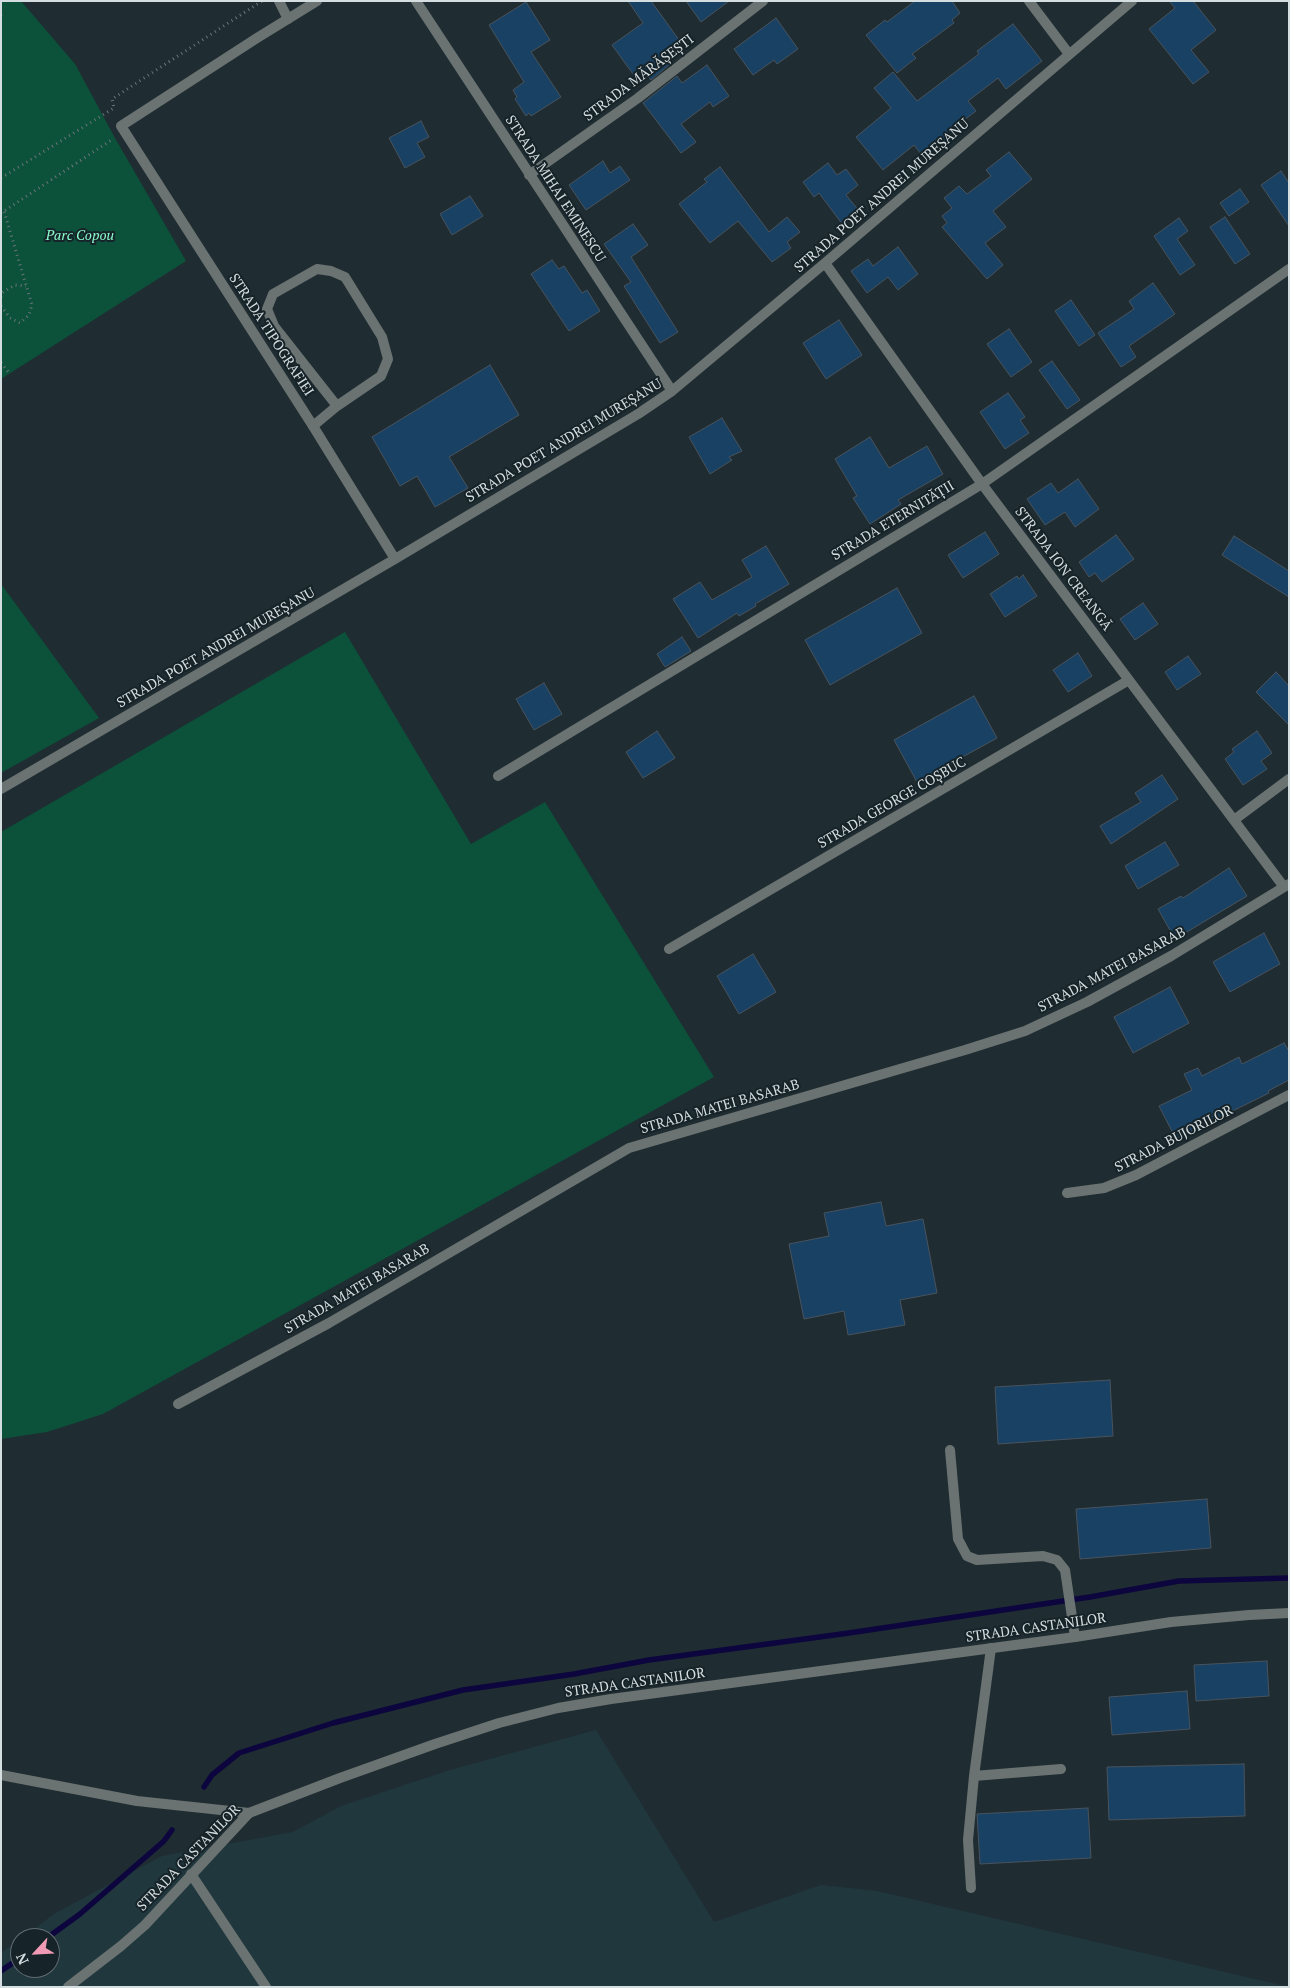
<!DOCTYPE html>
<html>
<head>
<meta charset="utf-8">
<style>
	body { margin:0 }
	#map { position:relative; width:1290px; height:1988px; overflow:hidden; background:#1f2d32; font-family:"PT Serif",serif }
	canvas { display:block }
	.frame { position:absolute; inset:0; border:2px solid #d4dde0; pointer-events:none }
	.north { position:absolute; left:10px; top:1928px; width:50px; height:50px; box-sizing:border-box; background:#162328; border:1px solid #626d72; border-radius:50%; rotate:245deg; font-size:14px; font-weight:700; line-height:20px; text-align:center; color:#d4dde0 }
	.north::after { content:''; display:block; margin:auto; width:18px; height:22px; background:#f09ab5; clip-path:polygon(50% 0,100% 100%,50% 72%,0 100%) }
</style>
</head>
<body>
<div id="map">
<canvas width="1290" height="1988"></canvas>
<div class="frame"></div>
<div class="north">N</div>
</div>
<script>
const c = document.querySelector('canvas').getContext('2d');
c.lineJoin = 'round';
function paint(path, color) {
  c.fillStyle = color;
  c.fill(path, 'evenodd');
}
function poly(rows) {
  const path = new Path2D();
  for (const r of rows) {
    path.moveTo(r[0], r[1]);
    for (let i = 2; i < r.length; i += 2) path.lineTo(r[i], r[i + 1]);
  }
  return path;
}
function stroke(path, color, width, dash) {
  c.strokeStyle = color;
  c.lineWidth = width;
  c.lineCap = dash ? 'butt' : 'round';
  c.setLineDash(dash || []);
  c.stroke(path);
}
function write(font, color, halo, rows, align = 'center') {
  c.font = font + ' "PT Serif",serif';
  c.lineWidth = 4;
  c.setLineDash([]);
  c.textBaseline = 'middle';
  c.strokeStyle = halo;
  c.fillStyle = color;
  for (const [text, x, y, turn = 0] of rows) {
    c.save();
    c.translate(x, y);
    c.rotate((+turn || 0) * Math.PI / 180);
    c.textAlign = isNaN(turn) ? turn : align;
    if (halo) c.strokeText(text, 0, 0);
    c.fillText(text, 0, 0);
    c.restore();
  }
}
const built = poly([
	[596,1730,714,1922,821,1885,877,1891,1289,1987,1,1987,1,1953,20,1939,20,1968,50,1968,50,1938,22,1938,54,1914,162,1856,293,1832,341,1806,450,1770]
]);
const green = poly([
	[1,1,21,1,75,64,115,138,186,261,1,379],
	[1,584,99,718,1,773],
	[345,632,471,844,545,802,714,1077,103,1414,47,1432,1,1439,1,832]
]);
const stream = poly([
	[204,1787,212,1775,239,1753,333,1723,463,1690,574,1674,649,1660,849,1633,1090,1597,1179,1581,1289,1578],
	[47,1938,80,1914,164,1841,172,1830],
	[1,1971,20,1958]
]);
const building = poly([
	[628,1,651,1,679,40,661,54,669,65,651,80,642,68,633,74,612,45,643,23,628,1],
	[686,1,729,1,701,22,686,1],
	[915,1,952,1,960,13,952,20,954,23,912,54,916,58,897,73,866,35,885,20,887,22,915,1],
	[1169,1,1193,1,1216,30,1191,50,1209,72,1193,84,1149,29,1175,8,1169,1],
	[526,2,550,40,531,52,561,97,531,116,529,113,526,116,515,99,517,97,513,90,524,82,489,25,526,2],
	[776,18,798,49,777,64,774,60,753,75,734,49,776,18],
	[1013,24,1042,61,1006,89,998,78,968,101,976,111,944,135,948,141,925,159,914,145,883,170,856,137,891,108,874,88,893,72,917,101,979,54,977,51,1013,24],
	[707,65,729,96,713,107,710,102,681,124,696,142,681,153,643,103,677,76,682,83,707,65],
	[421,121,429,137,417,143,425,157,405,168,389,138,421,121],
	[1009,152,1032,179,993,211,1006,227,985,243,1003,265,987,279,942,227,947,223,942,216,952,208,944,198,959,186,967,194,991,176,986,170,1009,152],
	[603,161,610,173,620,166,630,180,586,210,569,185,603,161],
	[828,163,837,175,846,169,858,185,846,195,860,212,843,225,819,193,814,197,803,182,828,163],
	[720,167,769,232,787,217,800,232,787,242,791,248,772,262,738,221,710,243,679,204,707,182,704,179,720,167],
	[1281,171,1289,183,1289,226,1261,185,1281,171],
	[1240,189,1249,202,1229,216,1220,203,1240,189],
	[470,196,483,216,452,235,440,214,470,196],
	[1225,217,1250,254,1235,264,1210,227,1225,217],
	[1179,218,1188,231,1177,239,1195,265,1180,275,1154,236,1179,218],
	[633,224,648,245,631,257,678,332,660,343,624,286,631,282,604,244,633,224],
	[898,247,918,274,898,290,888,277,867,293,851,271,868,259,873,266,898,247],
	[552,260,559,269,564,266,582,293,587,290,600,311,569,331,531,274,552,260],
	[1153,283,1175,314,1129,346,1136,357,1121,367,1098,333,1134,309,1129,301,1153,283],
	[1071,300,1095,335,1079,346,1055,311,1071,300],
	[839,320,862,355,826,379,803,343,839,320],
	[1009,329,1032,362,1011,377,987,344,1009,329],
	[1052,361,1080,400,1067,409,1039,370,1052,361],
	[490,365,519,415,449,457,468,488,435,507,417,476,400,486,372,437,490,365],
	[1008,393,1025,417,1020,420,1029,433,1005,449,980,412,1008,393],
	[722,418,742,451,729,457,732,460,710,474,689,437,722,418],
	[870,437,889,468,927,446,943,474,898,500,901,504,870,524,853,498,857,496,835,459,870,437],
	[1078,479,1099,509,1075,527,1065,512,1045,525,1027,499,1051,483,1058,493,1078,479],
	[985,532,999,554,963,578,948,555,985,532],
	[1116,535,1134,559,1102,582,1095,573,1089,577,1079,562,1116,535],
	[1234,536,1289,571,1289,597,1222,555,1234,536],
	[766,546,789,584,755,604,756,606,739,616,737,613,698,638,673,599,700,582,712,600,752,577,742,560,766,546],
	[1023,575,1037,596,1005,617,990,594,1017,576,1019,579,1023,575],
	[897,588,922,633,830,685,805,640,897,588],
	[1143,603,1158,624,1135,640,1120,619,1143,603],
	[682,637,691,651,665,667,657,654,682,637],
	[1078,653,1092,676,1068,692,1053,670,1078,653],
	[1188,656,1201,674,1177,690,1165,672,1188,656],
	[1276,672,1289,686,1289,725,1256,692,1276,672],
	[544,683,562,714,534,730,516,699,544,683],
	[974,696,997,738,917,782,894,740,974,696],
	[657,731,675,758,643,778,626,752,657,731],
	[1257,731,1272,753,1261,761,1267,769,1243,785,1225,759,1234,752,1232,749,1257,731],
	[1162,775,1178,799,1111,844,1100,826,1141,802,1135,793,1162,775],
	[1165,842,1179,865,1138,889,1125,866,1165,842],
	[1229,868,1247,896,1175,939,1158,909,1181,896,1183,898,1229,868],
	[1264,933,1280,964,1230,992,1213,962,1264,933],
	[753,954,776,992,739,1014,717,976,753,954],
	[1170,987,1189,1023,1133,1053,1114,1017,1170,987],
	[1284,1043,1289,1051,1289,1080,1268,1091,1269,1093,1176,1139,1159,1106,1192,1090,1184,1074,1198,1068,1202,1076,1239,1057,1242,1064,1284,1043],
	[881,1202,886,1226,923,1219,937,1293,900,1300,905,1325,848,1335,844,1311,804,1319,789,1244,829,1236,824,1213,881,1202],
	[1110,1380,1113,1436,998,1444,995,1387,1110,1380],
	[1207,1499,1211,1548,1080,1559,1076,1509,1207,1499],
	[1267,1661,1269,1696,1196,1701,1194,1665,1267,1661],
	[1187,1691,1190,1729,1112,1735,1109,1697,1187,1691],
	[1244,1764,1245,1816,1109,1820,1107,1767,1244,1764],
	[1088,1808,1091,1858,980,1864,977,1814,1088,1808]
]);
const path = poly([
	[1,15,3,14],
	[1,178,114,108,112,99,262,1],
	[1,213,113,139],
	[1,297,2,293,8,289,15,285,26,286],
	[1,306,10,318,20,323,29,315,32,305,4,211],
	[1,363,10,374]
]);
const service = poly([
	[279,1,288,19],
	[313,426,337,406,381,376,388,359,382,337,345,277,331,271,317,269,273,294,267,309,274,326,337,406],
	[950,1450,958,1539,967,1556,977,1560,1043,1556,1057,1560,1065,1570,1075,1637],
	[974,1776,1061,1769],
	[191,1874,266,1987],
	[971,1888,968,1840,974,1776,991,1648]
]);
const minor = poly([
	[317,1,257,38,121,126,313,426,395,559],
	[416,1,672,391],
	[1029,1,1069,54],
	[529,175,638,98,763,1],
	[825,263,982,484,1284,887],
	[498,776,982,484,1289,269],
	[1,789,395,559,638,414,672,391,825,263,1132,1],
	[1234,820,1289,779],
	[669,949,1129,680],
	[1067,1193,1104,1188,1136,1175,1289,1095],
	[178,1404,329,1323,629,1148,965,1050,1025,1031,1087,1002,1171,956,1289,884],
	[68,1987,121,1946,145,1925,249,1813]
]);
const tertiary = poly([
	[1,1775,137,1801,249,1813,340,1778,435,1744,499,1723,558,1708,611,1699,1075,1637,1171,1622,1249,1615,1289,1613]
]);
const streetNames = [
	["STRADA MĂRĂȘEȘTI",639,78,-37],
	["STRADA MIHAI EMINESCU",555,189,57],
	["STRADA POET ANDREI MUREȘANU",882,196,-41],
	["STRADA TIPOGRAFIEI",271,335,57],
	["STRADA POET ANDREI MUREȘANU",564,441,-31],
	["STRADA ETERNITĂȚII",893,521,-31],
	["STRADA ION CREANGĂ",1063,569,53],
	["STRADA POET ANDREI MUREȘANU",216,648,-30],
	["STRADA GEORGE COȘBUC",892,803,-30],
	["STRADA MATEI BASARAB",1112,970,-28],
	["STRADA MATEI BASARAB",720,1107,-16],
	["STRADA BUJORILOR",1174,1139,-27],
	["STRADA MATEI BASARAB",357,1289,-30],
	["STRADA CASTANILOR",1036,1628,-8],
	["STRADA CASTANILOR",635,1683,-8],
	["STRADA CASTANILOR",189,1858,-46]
];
const parkNames = [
	["Parc Copou",80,236]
];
paint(built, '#21373e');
paint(green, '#0c513a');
stroke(stream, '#0c053e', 5.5);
paint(building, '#184164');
stroke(building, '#49535d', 1);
stroke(path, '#69757a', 3, [1, 4]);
stroke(service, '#6b7372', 10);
stroke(minor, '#6b7372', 10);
stroke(tertiary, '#6b7372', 10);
write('14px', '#d4dde0', '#162328', streetNames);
write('italic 14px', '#8bfdcc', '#162328', parkNames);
</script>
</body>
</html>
